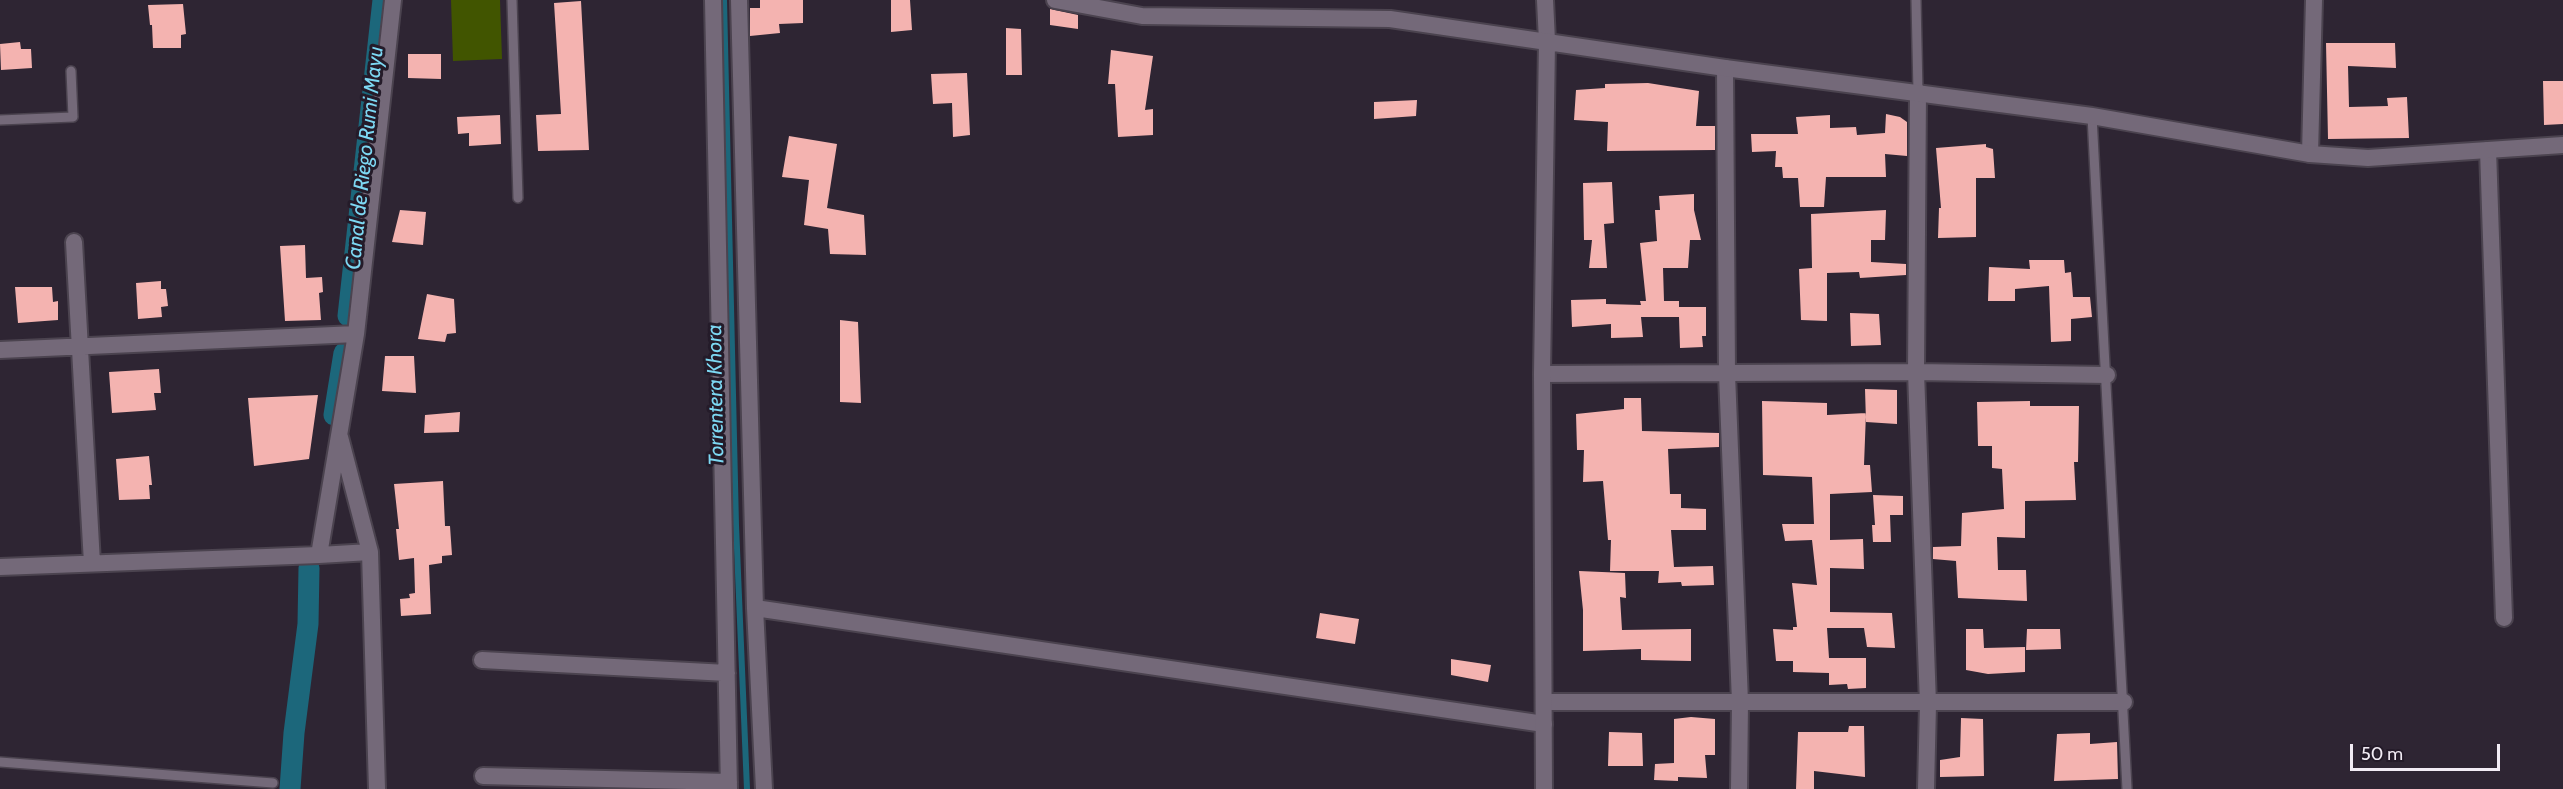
<!DOCTYPE html>
<html>
<head>
<meta charset="utf-8">
<style>
	body { margin:0 }
	#map { position:relative; width:2563px; height:789px; overflow:hidden; background:#2e2533; font-family:Cabin,sans-serif }
	canvas { display:block }
	.scale { position:absolute; left:2350px; top:744px; width:150px; height:27px; box-sizing:border-box; border:3px solid #f2ecf5; border-top:0; padding-left:8px; font-size:18px; line-height:21px; white-space:nowrap; color:#f2ecf5; -webkit-text-stroke:4px #241b29; paint-order:stroke }
</style>
</head>
<body>
<div id="map">
<canvas width="2563" height="789"></canvas>
<div class="scale">50 m</div>
</div>
<script>
const c = document.querySelector('canvas').getContext('2d');
c.lineJoin = 'round';
function paint(path, color) {
  c.fillStyle = color;
  c.fill(path, 'evenodd');
}
function poly(rows) {
  const path = new Path2D();
  for (const r of rows) {
    path.moveTo(r[0], r[1]);
    for (let i = 2; i < r.length; i += 2) path.lineTo(r[i], r[i + 1]);
  }
  return path;
}
function stroke(path, color, width, dash) {
  c.strokeStyle = color;
  c.lineWidth = width;
  c.lineCap = dash ? 'butt' : 'round';
  c.setLineDash(dash || []);
  c.stroke(path);
}
function write(font, color, halo, rows, align = 'center') {
  c.font = font + ' Cabin,sans-serif';
  c.lineWidth = 6;
  c.setLineDash([]);
  c.textBaseline = 'middle';
  c.strokeStyle = halo;
  c.fillStyle = color;
  for (const [text, x, y, turn = 0] of rows) {
    c.save();
    c.translate(x, y);
    c.rotate((+turn || 0) * Math.PI / 180);
    c.textAlign = isNaN(turn) ? turn : align;
    if (halo) c.strokeText(text, 0, 0);
    c.fillText(text, 0, 0);
    c.restore();
  }
}
const green = poly([
	[451,0,500,0,502,59,453,61]
]);
const stream = poly([
	[724,0,736,525,747,789]
]);
const canal = poly([
	[348,316,383,0],
	[334,415,344,353],
	[290,789,294,733,308,624,309,568]
]);
const building = poly([
	[760,0,803,0,803,23,779,24,780,33,750,36,750,8,760,8],
	[891,0,910,0,912,30,891,32],
	[581,1,589,150,538,151,536,115,561,114,554,3],
	[183,4,186,34,181,35,181,48,153,48,152,25,150,25,148,5],
	[1050,9,1078,15,1078,29,1050,25],
	[1006,28,1021,29,1022,75,1006,75],
	[20,42,21,49,31,49,32,68,1,70,0,44],
	[2326,43,2395,43,2396,68,2348,66,2349,107,2388,106,2387,98,2407,97,2409,138,2328,139],
	[1111,50,1153,56,1145,110,1153,109,1153,135,1118,137,1115,84,1108,84],
	[408,54,441,54,441,79,408,78],
	[967,73,970,135,953,137,952,103,933,104,931,74],
	[2543,81,2563,81,2563,124,2544,125],
	[1648,83,1699,91,1696,126,1715,126,1715,150,1607,151,1608,122,1574,120,1576,90,1605,88,1605,84],
	[1417,100,1416,116,1374,119,1374,102],
	[1886,114,1900,117,1907,122,1907,156,1885,154,1886,177,1826,177,1824,207,1800,207,1798,178,1783,178,1782,167,1775,167,1776,151,1752,152,1751,134,1798,134,1796,117,1830,115,1830,128,1856,127,1857,135,1885,133],
	[500,115,501,144,469,146,469,133,458,134,457,117],
	[789,136,837,144,827,208,864,215,866,255,830,254,828,229,804,225,809,180,782,177],
	[1986,144,1986,147,1993,149,1995,178,1976,178,1976,237,1938,238,1939,208,1941,208,1936,148],
	[1612,182,1614,223,1604,224,1607,268,1589,268,1592,240,1584,240,1583,183],
	[1694,194,1694,210,1701,240,1690,240,1688,268,1663,268,1664,301,1679,301,1679,307,1706,307,1706,336,1702,336,1703,347,1680,348,1679,317,1641,317,1643,337,1611,338,1611,324,1572,327,1571,300,1606,299,1606,304,1641,305,1640,301,1646,301,1640,243,1657,241,1655,210,1660,210,1659,196],
	[400,210,426,212,423,245,392,242],
	[1886,210,1885,240,1871,240,1871,262,1906,264,1906,275,1860,278,1859,272,1827,273,1827,321,1801,320,1799,269,1812,268,1811,214],
	[305,245,306,278,322,277,323,292,319,293,321,320,285,321,280,246],
	[2029,260,2064,260,2065,273,2071,272,2073,297,2090,297,2092,317,2071,319,2071,341,2051,342,2049,286,2015,289,2015,301,1988,301,1989,267,2030,269],
	[161,281,161,289,166,289,168,306,161,307,162,317,138,319,136,283],
	[15,287,52,287,53,302,58,301,58,320,18,323],
	[427,294,454,299,456,333,447,334,445,342,418,339],
	[1850,313,1879,314,1881,345,1851,346],
	[840,320,858,322,861,403,840,402],
	[385,356,414,356,416,393,382,391],
	[159,369,161,393,154,393,156,410,112,413,109,372],
	[1865,389,1897,390,1897,424,1866,422],
	[318,395,309,459,254,466,248,398],
	[1624,398,1641,398,1642,431,1719,433,1719,447,1668,449,1670,494,1681,494,1681,508,1706,509,1706,530,1671,530,1674,567,1713,566,1714,585,1682,586,1681,582,1658,583,1659,571,1610,571,1611,540,1608,540,1603,481,1583,482,1584,450,1577,450,1576,414,1624,409],
	[1762,401,1827,403,1827,415,1866,413,1864,465,1870,465,1872,492,1830,494,1830,540,1863,539,1864,569,1830,568,1830,612,1892,613,1895,648,1867,647,1864,628,1827,628,1829,658,1866,658,1866,688,1848,689,1847,684,1829,685,1829,673,1793,672,1793,661,1776,661,1773,629,1793,630,1793,627,1797,627,1792,583,1817,585,1812,540,1785,541,1782,524,1814,524,1812,477,1763,475],
	[2030,401,2030,406,2079,406,2078,462,2074,462,2076,500,2025,501,2025,538,1997,537,1998,570,2026,570,2027,601,1958,598,1956,561,1933,559,1933,547,1961,546,1962,513,2004,509,2002,469,1992,468,1992,446,1978,446,1977,402],
	[460,412,459,432,424,433,425,415],
	[149,456,152,485,149,485,150,499,119,500,116,459],
	[443,481,445,526,450,526,452,555,442,556,442,563,429,565,431,614,401,616,400,599,410,598,409,594,415,593,414,558,399,560,396,529,399,529,394,484],
	[1873,495,1903,496,1903,515,1890,515,1891,542,1873,542,1872,525,1875,525],
	[1579,571,1625,573,1626,598,1620,597,1622,630,1691,629,1691,661,1641,660,1641,649,1583,651,1583,610],
	[1320,613,1359,619,1355,644,1316,638],
	[1966,629,1983,629,1984,648,2025,647,2025,672,1988,674,1966,670],
	[2027,629,2060,629,2061,649,2026,650],
	[1451,659,1491,665,1488,682,1451,675],
	[1691,717,1715,719,1715,755,1705,755,1707,778,1678,777,1678,781,1654,780,1655,764,1674,763,1674,719],
	[1961,718,1983,719,1984,776,1940,777,1940,760,1960,757],
	[1849,726,1864,726,1865,777,1814,771,1814,789,1796,789,1798,732,1848,732],
	[1609,732,1642,733,1643,766,1608,766],
	[2090,733,2090,744,2117,742,2118,779,2054,781,2057,734]
]);
const service = poly([
	[512,0,518,198],
	[1916,0,1918,92],
	[2092,116,2127,789],
	[0,120,73,117,71,71],
	[0,762,273,783]
]);
const minor = poly([
	[713,0,729,789],
	[739,0,755,608,764,789],
	[1545,0,1547,41],
	[1725,68,1727,374,1740,702,1739,789],
	[1918,92,1916,372,1928,704,1926,789],
	[2488,150,2504,618],
	[2310,154,2314,0],
	[74,242,92,563],
	[0,350,356,334],
	[1542,374,1916,372,2107,375],
	[340,437,370,552,377,789],
	[319,555,356,334,393,0],
	[0,567,319,555,370,552],
	[755,608,1544,724],
	[482,660,727,673],
	[1544,702,2124,702],
	[483,776,729,782]
]);
const tertiary = poly([
	[1055,0,1142,16,1390,19,1725,68,2092,116,2310,154,2368,158,2563,145],
	[1544,789,1542,374,1547,41]
]);
const waterNames = [
	["Canal de Riego Rumi Mayu",365,158,-84],
	["Torrentera Khora",716,395,-91]
];
paint(green, '#415500');
stroke(stream, '#1c677b', 6);
stroke(canal, '#1c677b', 21);
paint(building, '#f4b3b0');
stroke(service, '#4b434f', 12);
stroke(minor, '#4b434f', 20);
stroke(tertiary, '#4b434f', 20);
stroke(service, '#746979', 9);
stroke(minor, '#746979', 16);
stroke(tertiary, '#746979', 16);
write('italic 21px', '#7dd8f3', '#241b29', waterNames);
</script>
</body>
</html>
